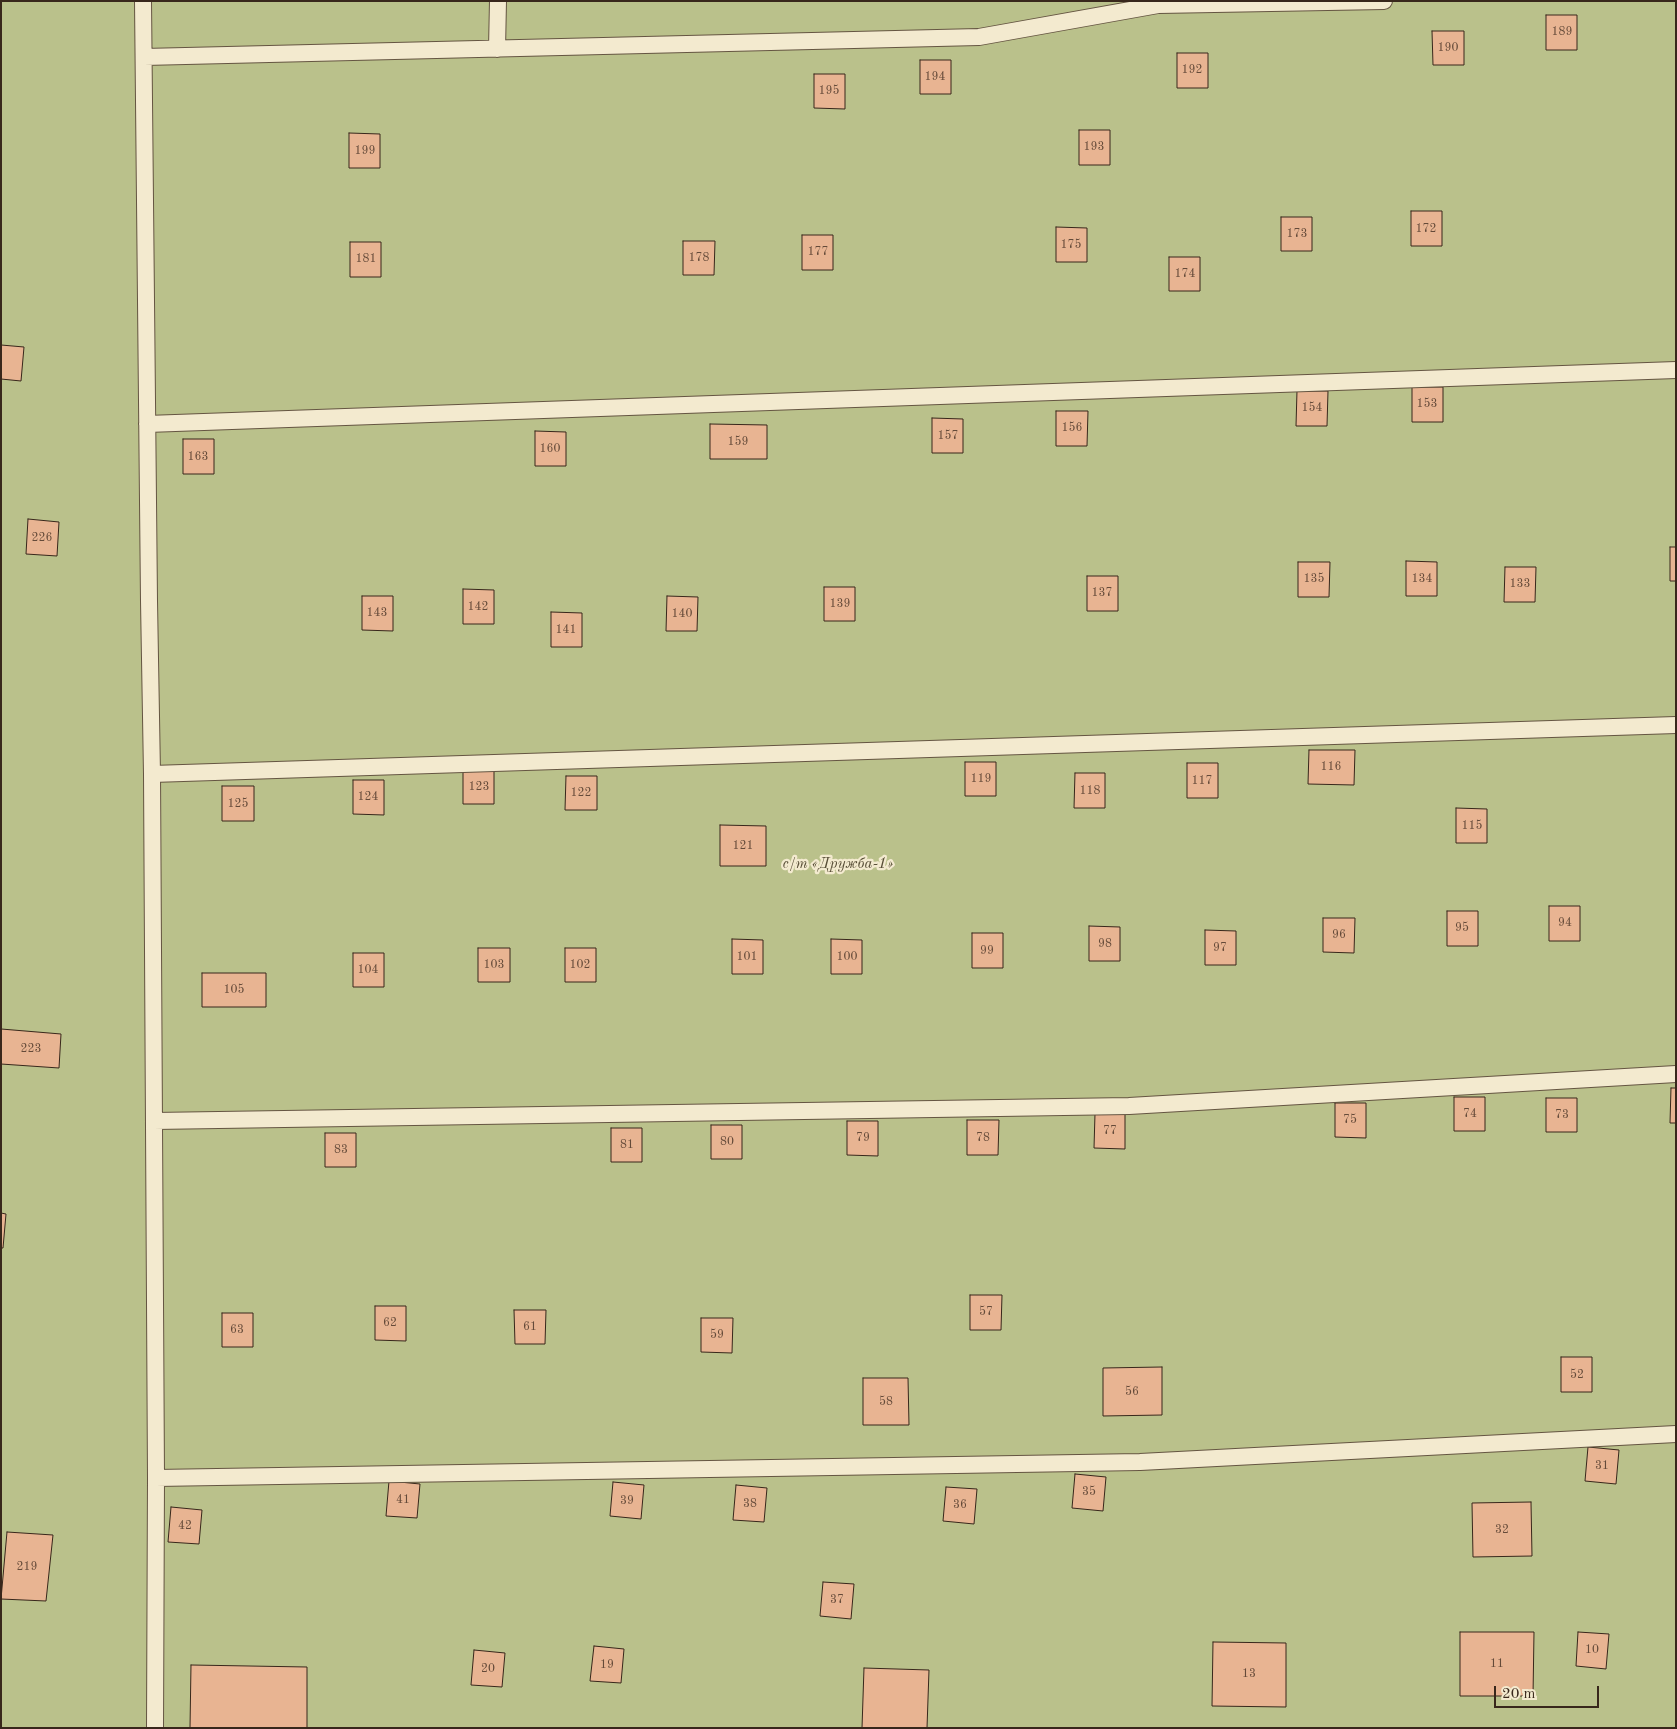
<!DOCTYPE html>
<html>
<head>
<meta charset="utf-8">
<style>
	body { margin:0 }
	#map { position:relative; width:1677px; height:1729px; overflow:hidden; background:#ecdfb5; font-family:"Old Standard TT",serif }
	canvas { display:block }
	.frame { position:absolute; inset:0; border:2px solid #38271b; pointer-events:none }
	.scale { position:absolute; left:1494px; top:1686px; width:105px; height:22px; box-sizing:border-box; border:2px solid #38271b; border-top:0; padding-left:6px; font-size:15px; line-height:18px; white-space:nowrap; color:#38271b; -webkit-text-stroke:4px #f3eacf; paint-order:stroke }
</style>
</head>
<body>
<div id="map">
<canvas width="1677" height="1729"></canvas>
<div class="frame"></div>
<div class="scale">20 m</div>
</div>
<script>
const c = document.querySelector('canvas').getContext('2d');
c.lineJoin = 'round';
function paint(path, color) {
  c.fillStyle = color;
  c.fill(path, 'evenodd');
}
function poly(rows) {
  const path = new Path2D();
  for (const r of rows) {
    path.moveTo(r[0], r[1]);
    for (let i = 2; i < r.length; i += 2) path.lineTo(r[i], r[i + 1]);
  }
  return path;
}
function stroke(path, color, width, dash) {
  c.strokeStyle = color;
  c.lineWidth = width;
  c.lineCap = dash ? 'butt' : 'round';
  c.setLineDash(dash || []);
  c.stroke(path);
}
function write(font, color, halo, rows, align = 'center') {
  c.font = font + ' "Old Standard TT",serif';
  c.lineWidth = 4.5;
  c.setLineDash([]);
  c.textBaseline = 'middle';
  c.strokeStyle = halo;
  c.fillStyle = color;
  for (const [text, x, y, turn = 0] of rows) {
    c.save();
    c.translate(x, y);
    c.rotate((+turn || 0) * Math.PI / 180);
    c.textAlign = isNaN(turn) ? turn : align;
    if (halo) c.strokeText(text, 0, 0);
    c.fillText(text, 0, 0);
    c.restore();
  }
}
const green = poly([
	[1,1,1676,1,1676,1728,1,1728]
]);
const building = poly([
	[1546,15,1577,15,1577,50,1546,50,1546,15],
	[1432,31,1464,31,1464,65,1433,65,1432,31],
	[1177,53,1208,53,1208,88,1177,88,1177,53],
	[920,60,951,60,951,94,920,94,920,60],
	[814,74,845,74,845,109,814,108,814,74],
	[1079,130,1110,130,1110,165,1079,165,1079,130],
	[349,133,380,134,380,168,349,168,349,133],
	[1411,211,1442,211,1442,246,1411,246,1411,211],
	[1281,217,1312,217,1312,251,1281,251,1281,217],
	[1056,227,1087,228,1087,262,1056,262,1056,227],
	[802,235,833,235,833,270,802,270,802,235],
	[683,241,715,241,714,275,683,275,683,241],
	[350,242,381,242,381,277,350,277,350,242],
	[1169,257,1200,257,1200,291,1169,291,1169,257],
	[1,345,24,347,21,381,1,379,1,345],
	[1412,387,1443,387,1443,422,1412,422,1412,387],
	[1297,391,1328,391,1327,426,1296,426,1297,391],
	[1056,411,1088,411,1087,446,1056,446,1056,411],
	[932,418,963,419,963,453,932,453,932,418],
	[710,424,767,425,767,459,710,459,710,424],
	[535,431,566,432,566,466,535,466,535,431],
	[183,439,214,439,214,474,183,474,183,439],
	[28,519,59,522,57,556,26,554,28,519],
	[1670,547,1676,547,1676,581,1670,581,1670,547],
	[1406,561,1437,562,1437,596,1406,596,1406,561],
	[1298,562,1330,562,1329,597,1298,597,1298,562],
	[1505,567,1536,567,1535,602,1504,602,1505,567],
	[1087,576,1118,576,1118,611,1087,611,1087,576],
	[824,587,855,587,855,621,824,621,824,587],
	[463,589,494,590,494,624,463,624,463,589],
	[362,596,393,596,393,631,362,630,362,596],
	[667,596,698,597,697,631,666,631,667,596],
	[551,612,582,613,582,647,551,647,551,612],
	[1309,750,1355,750,1354,785,1308,784,1309,750],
	[965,762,996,762,996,796,965,796,965,762],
	[1187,763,1218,763,1218,798,1187,798,1187,763],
	[463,769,494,769,494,804,463,804,463,769],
	[1075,773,1105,773,1105,808,1074,808,1075,773],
	[566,776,597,776,597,810,565,810,566,776],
	[353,780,384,780,384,815,353,814,353,780],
	[222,786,254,786,254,821,222,821,222,786],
	[1456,808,1487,809,1487,843,1456,843,1456,808],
	[720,825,766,826,766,866,720,866,720,825],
	[1549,906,1580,906,1580,941,1549,941,1549,906],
	[1447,911,1478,911,1478,946,1447,946,1447,911],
	[1323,918,1355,918,1354,953,1323,952,1323,918],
	[1089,926,1120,927,1120,961,1089,961,1089,926],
	[1205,930,1236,931,1236,965,1205,965,1205,930],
	[972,933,1003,933,1003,968,972,968,972,933],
	[732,939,763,940,763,974,732,974,732,939],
	[831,939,862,940,862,974,831,974,831,939],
	[478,948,510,948,510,982,478,982,478,948],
	[565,948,596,948,596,982,565,982,565,948],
	[353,953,384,953,384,987,353,987,353,953],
	[202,973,266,973,266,1007,202,1007,202,973],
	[1,1029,61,1034,59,1068,1,1064,1,1029],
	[1671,1088,1676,1088,1676,1123,1670,1123,1671,1088],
	[1454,1097,1485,1097,1485,1131,1454,1131,1454,1097],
	[1546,1098,1577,1098,1577,1132,1546,1132,1546,1098],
	[1335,1103,1366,1103,1366,1138,1335,1137,1335,1103],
	[1095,1114,1125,1114,1125,1149,1094,1148,1095,1114],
	[967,1120,999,1120,998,1155,967,1155,967,1120],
	[847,1121,878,1121,878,1156,847,1155,847,1121],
	[711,1125,742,1125,742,1159,711,1159,711,1125],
	[611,1128,642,1128,642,1162,611,1162,611,1128],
	[325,1133,356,1133,356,1167,325,1167,325,1133],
	[1,1213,6,1214,3,1248,1,1248,1,1213],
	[970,1295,1002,1295,1001,1330,970,1330,970,1295],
	[375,1306,406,1306,406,1341,375,1340,375,1306],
	[514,1310,546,1310,545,1344,515,1344,514,1310],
	[222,1313,253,1313,253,1347,222,1347,222,1313],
	[701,1318,733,1318,732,1353,701,1352,701,1318],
	[1561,1357,1592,1357,1592,1392,1561,1392,1561,1357],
	[1162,1367,1162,1415,1103,1416,1103,1368,1162,1367],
	[863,1378,908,1378,909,1425,863,1425,863,1378],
	[1588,1447,1619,1450,1616,1484,1585,1481,1588,1447],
	[1075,1474,1106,1477,1103,1511,1072,1508,1075,1474],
	[389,1481,420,1484,417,1518,386,1516,389,1481],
	[613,1482,644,1485,641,1519,610,1516,613,1482],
	[736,1485,767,1488,764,1522,733,1520,736,1485],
	[946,1487,977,1489,974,1524,943,1521,946,1487],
	[1531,1502,1532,1556,1473,1557,1472,1503,1531,1502],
	[171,1507,202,1510,199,1544,168,1542,171,1507],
	[7,1532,53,1535,46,1601,1,1599,7,1532],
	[823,1582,854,1584,851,1619,820,1616,823,1582],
	[1460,1632,1534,1632,1533,1696,1460,1696,1460,1632],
	[1578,1632,1609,1634,1606,1669,1576,1666,1578,1632],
	[1213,1642,1286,1643,1286,1707,1212,1706,1213,1642],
	[594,1646,624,1649,621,1683,590,1681,594,1646],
	[474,1650,505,1653,502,1687,471,1685,474,1650],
	[191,1665,307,1667,307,1728,190,1728,191,1665],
	[864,1668,929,1670,927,1728,862,1728,864,1668]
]);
const lane = poly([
	[143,1,149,601,152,774,156,1478,155,1728],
	[497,49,498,1],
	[144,57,979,37,1158,5,1384,1],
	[147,424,1676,370],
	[152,774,1676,725],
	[154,1121,1129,1106,1676,1074],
	[156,1478,1140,1462,1676,1434]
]);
const numberNames = [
	["189",1562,32],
	["190",1448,48],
	["192",1192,70],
	["194",935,77],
	["195",829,91],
	["193",1094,147],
	["199",365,151],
	["172",1426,229],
	["173",1297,234],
	["175",1071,245],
	["177",818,252],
	["178",699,258],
	["181",366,259],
	["174",1185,274],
	["153",1427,404],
	["154",1312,408],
	["156",1072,428],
	["157",948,436],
	["159",738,442],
	["160",550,449],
	["163",198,457],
	["226",42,538],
	["135",1314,579],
	["134",1422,579],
	["133",1520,584],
	["137",1102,593],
	["139",840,604],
	["142",478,607],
	["143",377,613],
	["140",682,614],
	["141",566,630],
	["116",1331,767],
	["119",981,779],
	["117",1202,781],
	["123",479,787],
	["118",1090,791],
	["122",581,793],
	["124",368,797],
	["125",238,804],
	["115",1472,826],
	["121",743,846],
	["94",1565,923],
	["95",1462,928],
	["96",1339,935],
	["98",1105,944],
	["97",1220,948],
	["99",987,951],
	["101",747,957],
	["100",847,957],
	["103",494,965],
	["102",580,965],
	["104",368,970],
	["105",234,990],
	["223",31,1049],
	["74",1470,1114],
	["73",1562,1115],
	["75",1350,1120],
	["77",1110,1131],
	["79",863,1138],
	["78",983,1138],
	["80",727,1142],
	["81",627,1145],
	["83",341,1150],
	["57",986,1312],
	["62",390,1323],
	["61",530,1327],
	["63",237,1330],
	["59",717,1335],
	["52",1577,1375],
	["56",1132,1392],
	["58",886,1402],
	["31",1602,1466],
	["35",1089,1492],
	["41",403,1500],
	["39",627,1501],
	["38",750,1504],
	["36",960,1505],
	["42",185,1526],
	["32",1502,1530],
	["219",27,1567],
	["37",837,1600],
	["10",1592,1650],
	["11",1497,1664],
	["19",607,1665],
	["20",488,1669],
	["13",1249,1674]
];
const parkNames = [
	["с/т «Дружба-1»",838,864]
];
paint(green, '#bac18b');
paint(building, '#e8b492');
stroke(building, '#38271b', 1);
stroke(lane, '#655542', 18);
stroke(lane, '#f3eacf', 16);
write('12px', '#644a39', null, numberNames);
write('italic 15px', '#584e37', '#f3eacf', parkNames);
</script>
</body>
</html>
